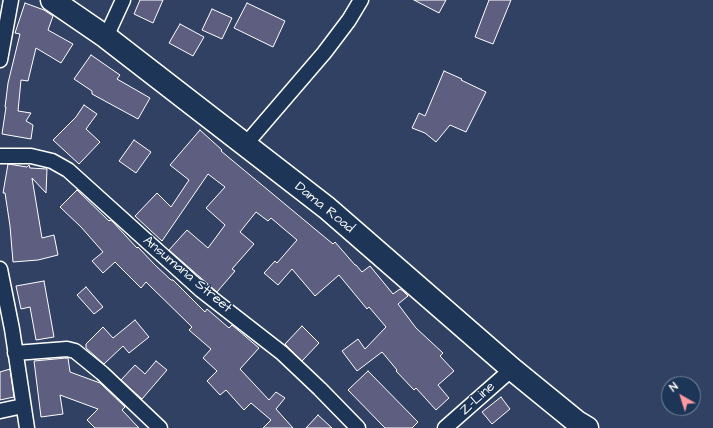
<!DOCTYPE html>
<html>
<head>
<meta charset="utf-8">
<style>
	body { margin:0 }
	#map { position:relative; width:713px; height:428px; overflow:hidden; background:#304163; font-family:"Architects Daughter",sans-serif }
	canvas { display:block }
	.north { position:absolute; left:661px; top:376px; width:40px; height:40px; box-sizing:border-box; background:#1d3557; border:1px solid #77869a; border-radius:50%; rotate:321deg; font-size:11px; font-weight:700; line-height:16px; text-align:center; color:#fff }
	.north::after { content:''; display:block; margin:auto; width:14px; height:18px; background:#ff9aa2; clip-path:polygon(50% 0,100% 100%,50% 72%,0 100%) }
</style>
</head>
<body>
<div id="map">
<canvas width="713" height="428"></canvas>
<div class="north">N</div>
</div>
<script>
const c = document.querySelector('canvas').getContext('2d');
c.lineJoin = 'round';
function paint(path, color) {
  c.fillStyle = color;
  c.fill(path, 'evenodd');
}
function poly(rows) {
  const path = new Path2D();
  for (const r of rows) {
    path.moveTo(r[0], r[1]);
    for (let i = 2; i < r.length; i += 2) path.lineTo(r[i], r[i + 1]);
  }
  return path;
}
function stroke(path, color, width, dash) {
  c.strokeStyle = color;
  c.lineWidth = width;
  c.lineCap = dash ? 'butt' : 'round';
  c.setLineDash(dash || []);
  c.stroke(path);
}
function write(font, color, halo, rows, align = 'center') {
  c.font = font + ' "Architects Daughter",sans-serif';
  c.lineWidth = 3;
  c.setLineDash([]);
  c.textBaseline = 'middle';
  c.strokeStyle = halo;
  c.fillStyle = color;
  for (const [text, x, y, turn = 0] of rows) {
    c.save();
    c.translate(x, y);
    c.rotate((+turn || 0) * Math.PI / 180);
    c.textAlign = isNaN(turn) ? turn : align;
    if (halo) c.strokeText(text, 0, 0);
    c.fillText(text, 0, 0);
    c.restore();
  }
}
const building = poly([
	[140,0,163,0,153,23,134,14,140,0],
	[414,0,446,0,439,13,414,0],
	[489,0,511,0,493,44,475,37,489,0],
	[25,3,44,10,53,16,48,30,73,44,61,63,36,48,28,81,21,80,18,111,31,113,26,121,33,125,31,139,2,134,6,107,5,107,8,83,20,34,15,33,25,3],
	[247,3,285,21,273,47,234,28,247,3],
	[212,9,232,18,222,39,202,30,212,9],
	[180,24,204,37,193,56,169,43,180,24],
	[91,55,120,75,117,79,150,98,138,119,92,94,92,91,74,79,91,55],
	[444,71,462,79,461,80,486,92,466,132,450,125,436,142,425,133,412,128,419,113,425,116,444,71],
	[84,105,97,114,86,129,100,142,79,164,53,140,76,117,84,105],
	[200,130,222,150,221,151,333,244,335,242,355,265,356,265,362,272,370,266,393,294,400,289,403,291,408,296,398,304,416,328,443,353,440,356,454,371,438,385,449,398,436,410,416,388,414,390,396,371,397,370,382,352,357,371,342,351,358,339,365,349,386,327,369,307,367,309,339,275,315,296,292,269,278,285,264,273,275,261,277,263,297,240,271,218,268,221,256,212,240,232,254,244,232,269,235,271,217,292,169,250,187,230,208,248,225,225,206,208,225,187,208,174,162,241,135,216,157,193,171,207,189,180,170,165,200,130],
	[134,140,151,152,136,173,119,161,134,140],
	[8,164,27,167,29,165,30,168,47,169,46,193,32,178,42,238,54,235,58,255,38,260,13,262,10,226,5,193,3,193,8,164],
	[77,190,109,221,110,220,112,221,137,248,138,247,155,265,171,280,173,280,205,312,207,309,229,328,232,325,259,348,240,369,269,400,276,392,285,398,276,409,293,428,263,428,271,420,251,403,244,410,226,390,220,395,207,381,217,371,203,358,211,349,189,330,192,327,146,282,141,288,115,262,103,273,92,261,103,252,81,227,60,207,77,190],
	[44,281,54,337,36,340,30,307,21,309,16,286,44,281],
	[86,287,103,307,94,314,77,295,86,287],
	[135,320,149,337,129,353,123,346,104,364,86,348,86,344,103,327,113,338,135,320],
	[302,326,319,343,302,361,285,344,302,326],
	[66,358,68,358,70,372,100,383,125,407,122,410,139,428,95,428,87,420,98,409,60,395,63,414,41,417,34,361,66,358],
	[156,361,167,370,142,399,121,380,135,365,145,374,156,361],
	[10,369,14,397,0,400,0,372,10,369],
	[368,371,418,422,412,428,385,428,348,390,368,371],
	[501,397,510,409,492,424,482,412,501,397],
	[318,415,332,428,306,428,318,415]
]);
const minor = poly([
	[106,37,123,0],
	[0,60,11,0],
	[245,145,324,53,349,20,361,0],
	[0,156,31,156,52,161,68,170,201,290,282,353,320,389,358,428],
	[0,269,12,329,27,428],
	[15,353,67,349,75,351,102,373,160,428],
	[0,411,23,406],
	[445,428,512,369]
]);
const trunk = poly([
	[52,0,106,37,327,208,512,369,577,422,587,428]
]);
const streetNames = [
	["Dama Road",324,208,39],
	["Ansumana Street",187,275,40],
	["Z-Line",478,399,-42]
];
paint(building, '#5e5e80');
stroke(building, '#fff', 1);
stroke(minor, '#fff', 17);
stroke(trunk, '#fff', 25);
stroke(minor, '#1d3557', 14);
stroke(trunk, '#1d3557', 22);
write('14px', '#fff', '#1d3557', streetNames);
</script>
</body>
</html>
